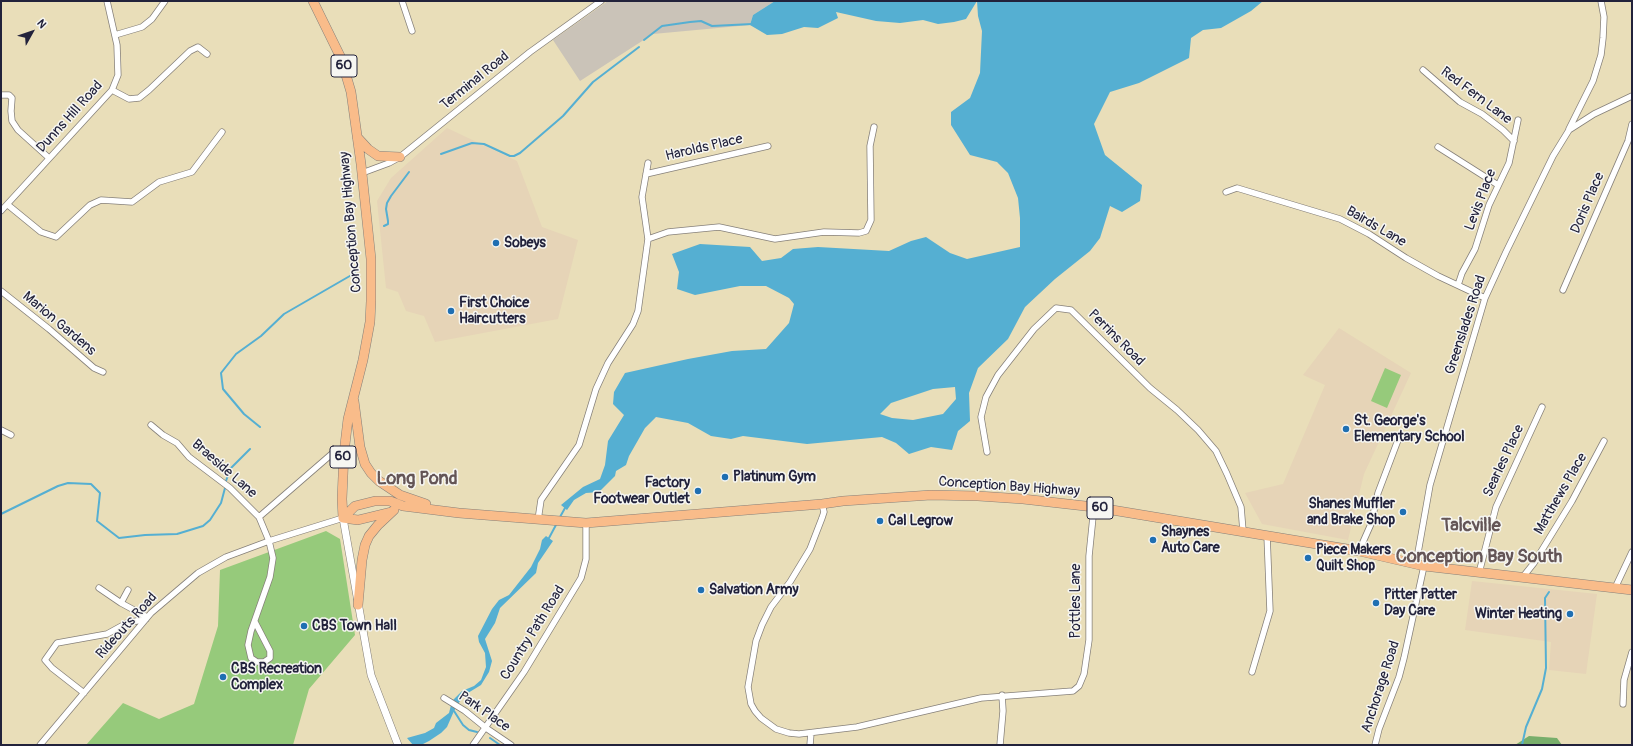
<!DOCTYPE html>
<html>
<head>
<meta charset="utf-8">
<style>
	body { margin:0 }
	#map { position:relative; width:1633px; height:746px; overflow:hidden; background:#e9deb9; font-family:Pangolin,sans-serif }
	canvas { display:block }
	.frame { position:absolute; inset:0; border:2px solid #22223b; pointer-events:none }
	.north { position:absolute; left:12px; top:12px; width:40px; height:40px; -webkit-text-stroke:3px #f6f6f2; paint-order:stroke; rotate:50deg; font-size:11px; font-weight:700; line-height:16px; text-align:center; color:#22223b }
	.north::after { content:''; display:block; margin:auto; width:14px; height:18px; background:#22223b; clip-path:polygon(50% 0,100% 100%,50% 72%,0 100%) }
</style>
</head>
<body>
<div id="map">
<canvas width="1633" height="746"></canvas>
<div class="frame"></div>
<div class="north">N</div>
</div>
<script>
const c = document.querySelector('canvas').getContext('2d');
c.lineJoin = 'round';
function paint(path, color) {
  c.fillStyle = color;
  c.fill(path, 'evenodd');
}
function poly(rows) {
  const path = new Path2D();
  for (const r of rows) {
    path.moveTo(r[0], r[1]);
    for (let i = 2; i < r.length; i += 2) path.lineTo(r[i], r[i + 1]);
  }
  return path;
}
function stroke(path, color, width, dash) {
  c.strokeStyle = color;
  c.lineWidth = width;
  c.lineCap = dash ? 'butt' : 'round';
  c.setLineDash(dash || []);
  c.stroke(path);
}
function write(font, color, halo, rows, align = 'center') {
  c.font = font + ' Pangolin,sans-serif';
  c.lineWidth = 3;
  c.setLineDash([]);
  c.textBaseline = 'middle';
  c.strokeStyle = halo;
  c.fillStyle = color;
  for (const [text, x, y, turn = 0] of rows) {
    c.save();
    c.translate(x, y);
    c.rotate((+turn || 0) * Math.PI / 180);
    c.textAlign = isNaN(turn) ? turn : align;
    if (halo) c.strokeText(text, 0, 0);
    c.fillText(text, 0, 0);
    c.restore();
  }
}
const built = poly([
	[447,128,517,161,542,227,578,240,558,319,435,342,424,316,406,311,398,292,386,288,377,201,391,178],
	[1339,328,1411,373,1364,474,1348,540,1262,524,1245,493,1283,484,1325,385,1303,375],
	[1472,581,1597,594,1586,674,1549,670,1551,642,1465,630]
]);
const industrial = poly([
	[608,1,775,1,753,15,750,25,653,34,580,81,553,40]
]);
const green = poly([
	[1385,368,1401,375,1387,408,1371,401],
	[326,531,340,539,355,635,309,689,293,745,86,745,123,703,159,719,194,704,218,626,220,570]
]);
const forest = poly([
	[1529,736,1557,738,1562,745,1515,745]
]);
const water = poly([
	[775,1,977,1,966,19,954,22,938,24,923,20,900,23,876,21,836,12,838,18,818,28,804,27,782,34,767,35,750,25,753,15],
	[977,1,1263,1,1251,11,1221,28,1203,30,1191,38,1189,58,1139,83,1110,92,1094,124,1105,155,1142,185,1140,201,1122,212,1110,206,1100,238,1090,251,1055,279,1025,307,1008,339,978,368,969,393,970,421,958,431,952,450,931,447,909,454,896,443,882,437,807,444,743,436,731,439,711,436,688,423,656,417,645,428,629,456,626,465,616,471,615,476,599,492,586,493,574,500,567,510,561,505,583,487,600,479,605,465,608,441,624,415,613,404,614,392,625,373,688,359,732,351,766,349,789,323,794,304,789,298,766,286,740,286,695,295,677,289,679,272,672,254,700,244,750,247,762,261,781,258,793,249,818,247,889,251,911,241,926,237,950,253,967,259,1020,247,1020,218,1018,198,1008,173,997,162,970,155,951,125,951,112,970,98,980,73,982,31,978,16],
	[955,387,956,399,943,414,913,420,892,418,880,414,891,403,933,389],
	[546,536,553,541,538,563,536,573,500,608,495,623,485,639,492,661,489,672,481,685,463,696,454,711,447,727,441,733,429,741,421,745,413,745,407,738,425,733,434,728,436,723,449,713,452,701,462,691,474,686,481,680,486,667,485,653,479,642,478,636,492,609,499,600,509,595,531,567,540,549,542,540]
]);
const stream = poly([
	[644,40,662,26,690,22,701,21,712,26,752,24],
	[441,154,472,143,484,144,510,156,514,156,520,153,563,116,593,82,639,47],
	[384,226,388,224,388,221,386,209,387,203,391,196,409,172],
	[260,427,244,414,223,389,221,373,236,354,261,336,284,314,355,273],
	[226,481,230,469,250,449],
	[1,514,58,486,68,483,91,484,100,493,97,521,119,538,145,535,177,534,203,526,210,520,221,503,225,488],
	[560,517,565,508],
	[549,538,557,523],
	[454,711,463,725,469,730,477,732],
	[490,738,500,745],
	[1522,745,1526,727,1542,689,1546,668,1545,598,1549,592]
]);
const minor = poly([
	[402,1,412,31],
	[115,35,142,27,152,19,165,1],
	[1423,70,1460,102,1482,114,1503,130,1514,141],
	[112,90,129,99,139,98,149,90,190,51,198,47,207,54],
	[1,95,9,95,12,98,11,111,12,121,18,130,49,158],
	[1569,129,1593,81,1601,55,1603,38,1604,17,1601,1],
	[1438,147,1498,185],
	[362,173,389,163,400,157,530,52,601,1],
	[646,174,768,146],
	[1226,192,1237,188,1340,219,1369,234,1406,258,1438,276,1485,298],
	[8,205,41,232,56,237,90,205,101,200,132,202,159,182,192,172,222,132],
	[1,211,112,90,118,75,117,45,107,1],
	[648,239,668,232,719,227,775,239,824,232,859,233,866,231,871,220,870,146,874,127],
	[1458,285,1462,273,1475,249,1489,205,1509,163,1518,120],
	[1563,290,1628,141,1632,124],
	[1,291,49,329,94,368,103,372],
	[151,425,163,435,177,443,189,457,230,488,259,517,269,541,273,558,270,577,251,631,248,645,251,658,257,662,264,662,270,658,270,651,255,622],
	[1,430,11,435],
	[987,452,981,417,986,397,998,375,1034,329,1056,308,1071,310,1150,388,1177,410,1198,430,1216,451,1227,474,1241,507,1243,531],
	[822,504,824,512,822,518,810,549,790,582,771,607,762,625,756,641,748,687,751,704,755,711,761,718,776,729,789,733,799,734,857,727,981,698,1073,691,1079,686,1084,674,1089,640,1089,556,1094,507],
	[259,517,334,452,344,453],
	[538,520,541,500,579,445,596,389,608,363,633,324,638,311,648,239,642,197,648,163],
	[1359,551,1371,524,1378,493,1398,440],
	[1416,564,1430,485,1485,298,1506,252,1553,156,1569,130,1594,114,1632,96],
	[1479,573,1496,507,1542,407],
	[1522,578,1534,563,1572,501,1604,441],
	[99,588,121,603],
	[1615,588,1632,552],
	[128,590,121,603,147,617],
	[1252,672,1270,611,1267,535],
	[84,693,52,668,45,660,57,643,107,634,127,623,146,619],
	[444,698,465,711,486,728,511,745],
	[1623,704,1624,680,1632,652],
	[40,745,151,613,198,573,226,557,269,541,343,518],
	[473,745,524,672,581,578,586,559,586,523],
	[810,745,811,733],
	[1000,745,1003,711,1002,695],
	[1375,745,1379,729,1399,677,1404,658,1424,566]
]);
const tertiary = poly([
	[343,518,371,675,398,745]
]);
const primary = poly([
	[313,1,341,58,351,92,361,164,371,259,371,301,370,322,363,360,348,419,344,453,342,499,343,518],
	[357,137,368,149,378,156,400,157],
	[354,401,360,447,365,464,371,473,379,481,400,495,426,504],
	[343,518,355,506,375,501,390,501,403,506,459,513,586,523,822,504,843,501,931,495,978,496,1023,499,1094,507,1359,551,1424,566,1632,590],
	[343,518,358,520,391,512],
	[358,605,362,560,365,545,369,536,378,525,394,510]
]);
const markers = [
	[496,243,4,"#1f6fb2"],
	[451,311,4,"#1f6fb2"],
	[1346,429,4,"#1f6fb2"],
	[725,477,4,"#1f6fb2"],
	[698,491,4,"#1f6fb2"],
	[1403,512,4,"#1f6fb2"],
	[880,521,4,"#1f6fb2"],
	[1153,540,4,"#1f6fb2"],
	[1308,558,4,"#1f6fb2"],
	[701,590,4,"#1f6fb2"],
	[1376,603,4,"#1f6fb2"],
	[1570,614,4,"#1f6fb2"],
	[304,626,4,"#1f6fb2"],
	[223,677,4,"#1f6fb2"]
];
const shields = [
	[344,66,26],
	[343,457,26],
	[1100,508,26]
];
const shieldNames = [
	["60",344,66],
	["60",343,457],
	["60",1100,508]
];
const streetNames = [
	["Terminal Road",475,81,-39],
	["Red Fern Lane",1476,96,37],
	["Dunns Hill Road",70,117,-48],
	["Harolds Place",704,148,-13],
	["Levis Place",1481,200,-69],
	["Doris Place",1588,203,-67],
	["Conception Bay Highway",351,222,-95],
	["Bairds Lane",1376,227,30],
	["Marion Gardens",59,324,40],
	["Greenslades Road",1466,325,-72],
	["Perrins Road",1116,338,45],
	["Searles Place",1504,461,-65],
	["Braeside Lane",224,469,41],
	["Conception Bay Highway",1009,487,4],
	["Matthews Place",1561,494,-60],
	["Pottles Lane",1076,601,-90],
	["Rideouts Road",127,626,-48],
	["Country Path Road",533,633,-58],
	["Anchorage Road",1381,687,-72],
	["Park Place",484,712,35]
];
const poiNames = [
	["Sobeys",504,243],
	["First Choice",459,303],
	["Haircutters",459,319],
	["St. George's",1354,421],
	["Elementary School",1354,437],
	["Platinum Gym",733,477],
	["Factory",690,483,"right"],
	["Footwear Outlet",690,499,"right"],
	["Shanes Muffler",1395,504,"right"],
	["and Brake Shop",1395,520,"right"],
	["Cal Legrow",888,521],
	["Shaynes",1161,532],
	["Auto Care",1161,548],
	["Piece Makers",1316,550],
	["Quilt Shop",1316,566],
	["Salvation Army",709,590],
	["Pitter Patter",1384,595],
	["Day Care",1384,611],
	["Winter Heating",1562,614,"right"],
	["CBS Town Hall",312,626],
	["CBS Recreation",231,669],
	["Complex",231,685]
];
const districtNames = [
	["Long Pond",417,479],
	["Talcville",1471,526],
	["Conception Bay South",1479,557]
];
paint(built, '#e6d4b7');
paint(industrial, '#cac3b8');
paint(green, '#96ca7b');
paint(forest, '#78ae6b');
paint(water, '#55afd2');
stroke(stream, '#55afd2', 2);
stroke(minor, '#86807a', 7);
stroke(tertiary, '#86807a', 8);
stroke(primary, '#86807a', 10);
stroke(minor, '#fff', 5.5);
stroke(tertiary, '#fff', 7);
stroke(primary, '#f9bc8a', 9);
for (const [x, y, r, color] of markers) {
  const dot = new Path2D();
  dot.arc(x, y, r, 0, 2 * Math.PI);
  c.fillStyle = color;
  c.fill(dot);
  stroke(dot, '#f6f6f2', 1.5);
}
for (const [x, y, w] of shields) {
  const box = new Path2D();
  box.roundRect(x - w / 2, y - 11, w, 22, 3);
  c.fillStyle = '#f6f6f2';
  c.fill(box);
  stroke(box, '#22223b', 1);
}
write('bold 13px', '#22223b', null, shieldNames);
write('14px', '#22223b', '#f6f6f2', streetNames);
write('bold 14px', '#22223b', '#f6f6f2', poiNames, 'left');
write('bold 18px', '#645556', '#f6f6f2', districtNames);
</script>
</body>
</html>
